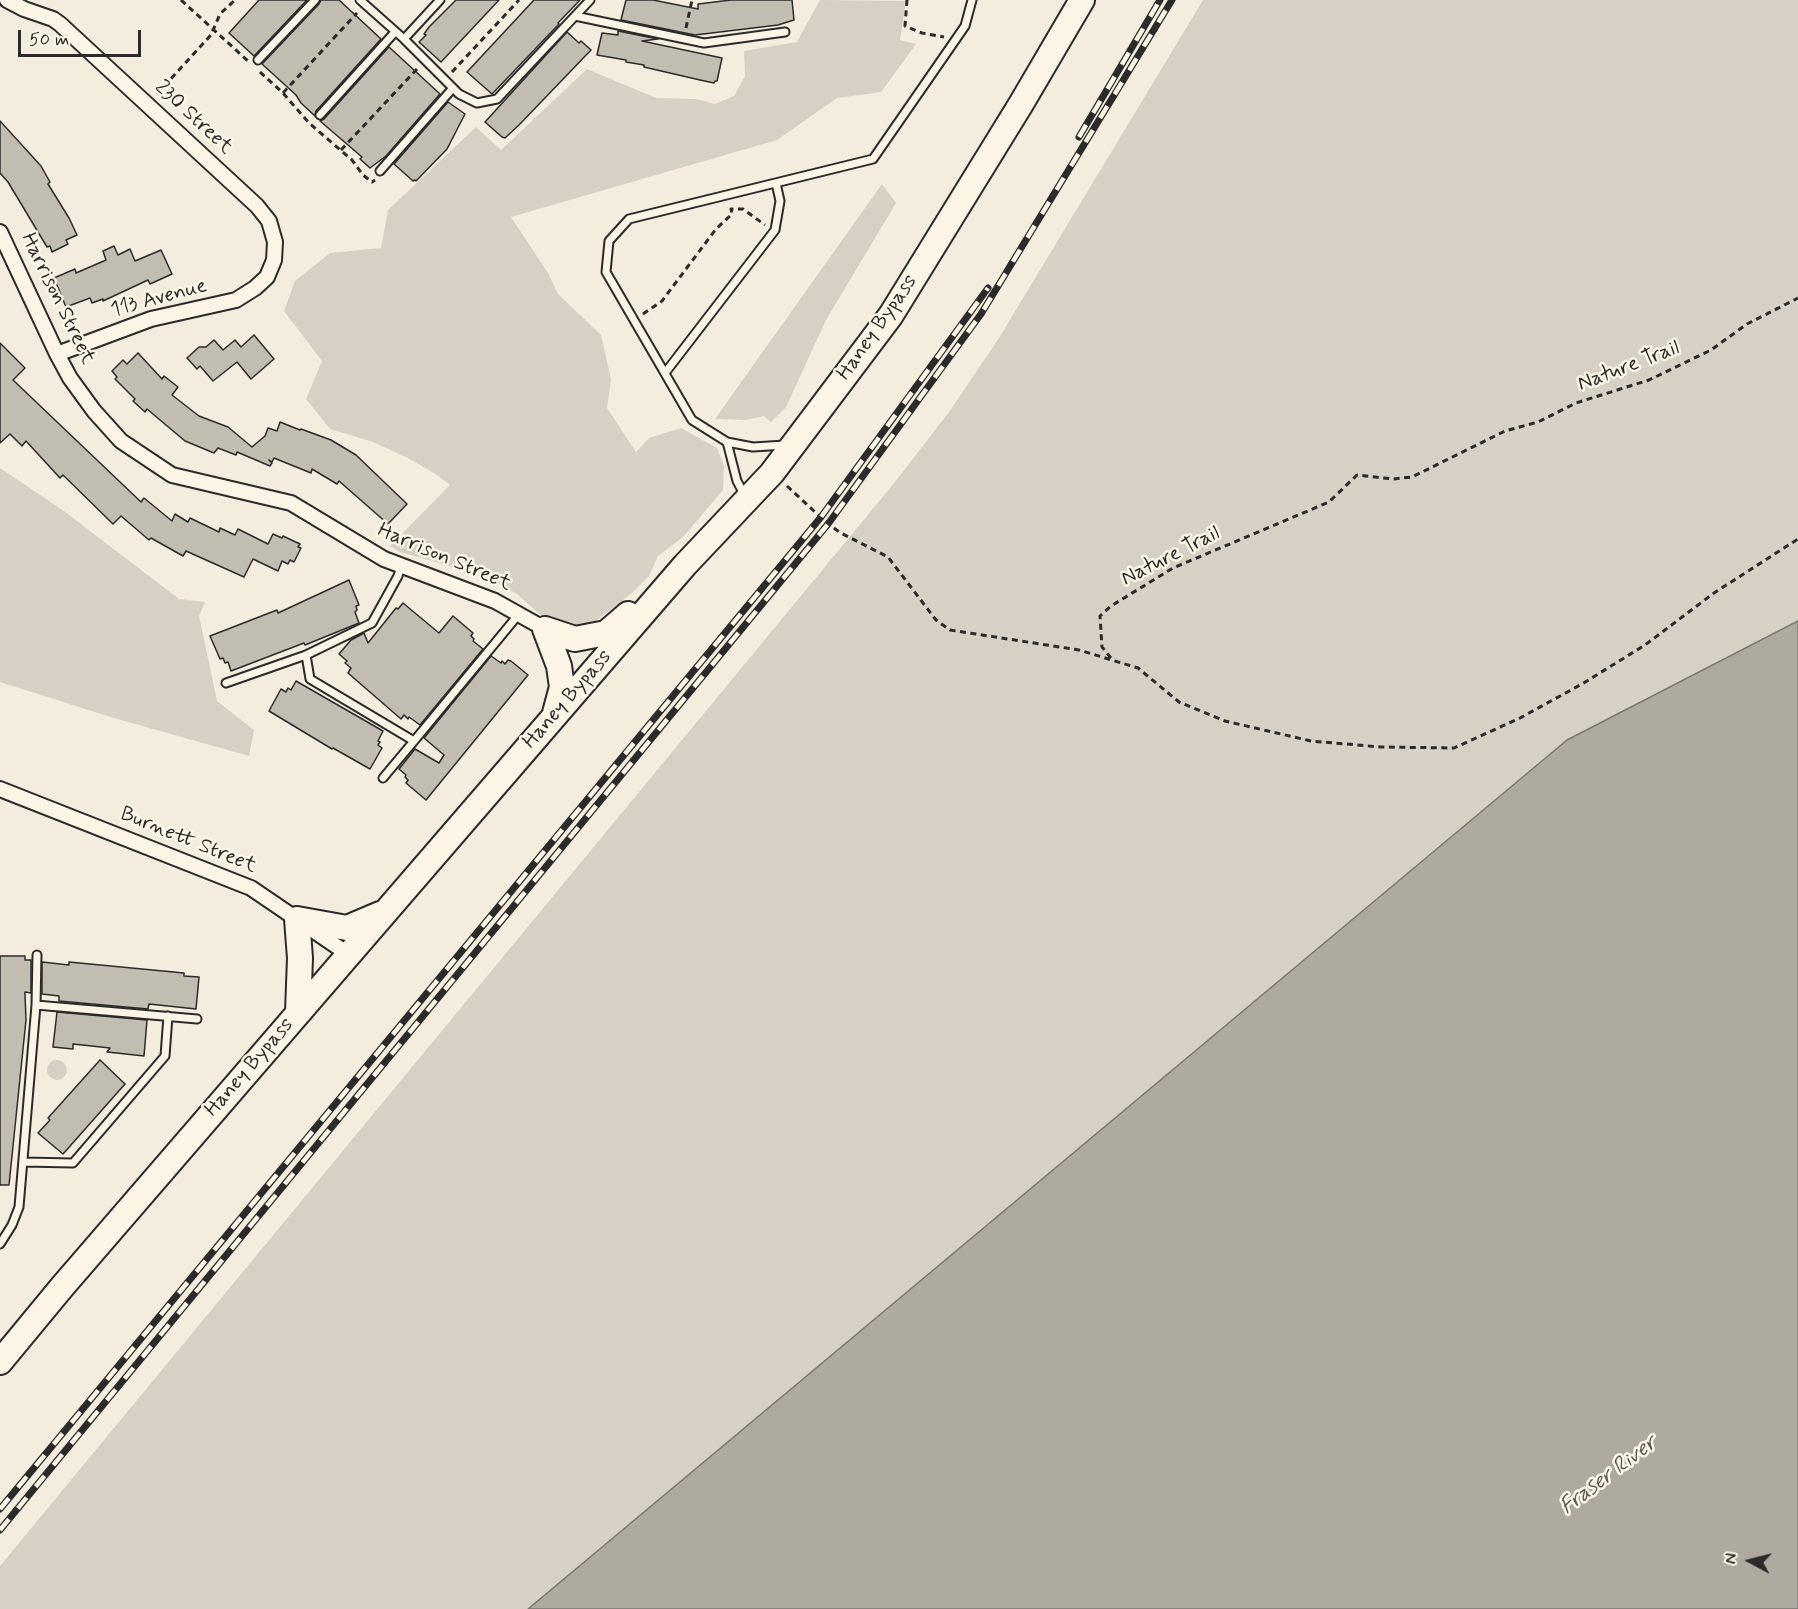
<!DOCTYPE html>
<html>
<head>
<meta charset="utf-8">
<style>
	body { margin:0 }
	#map { position:relative; width:1798px; height:1609px; overflow:hidden; background:#f4edde; font-family:Mynerve,sans-serif }
	canvas { display:block }
	.north { position:absolute; left:1720px; top:1531px; width:60px; height:60px; -webkit-text-stroke:4px #fcf5e5; paint-order:stroke; rotate:277deg; font-size:16px; font-weight:700; line-height:24px; text-align:center; color:#2b2b2b }
	.north::after { content:''; display:block; margin:auto; width:21px; height:27px; background:#2b2b2b; clip-path:polygon(50% 0,100% 100%,50% 72%,0 100%) }
	.scale { position:absolute; left:18px; top:30px; width:123px; height:27px; box-sizing:border-box; border:3px solid #2b2b2b; border-top:0; padding-left:8px; font-size:18px; line-height:21px; white-space:nowrap; color:#2b2b2b; -webkit-text-stroke:4px #fcf5e5; paint-order:stroke }
</style>
</head>
<body>
<div id="map">
<canvas width="1798" height="1609"></canvas>
<div class="north">N</div>
<div class="scale">50 m</div>
</div>
<script>
const c = document.querySelector('canvas').getContext('2d');
c.lineJoin = 'round';
function paint(path, color) {
  c.fillStyle = color;
  c.fill(path, 'evenodd');
}
function poly(rows) {
  const path = new Path2D();
  for (const r of rows) {
    if (r.length === 3) {
      path.moveTo(r[0] + r[2], r[1]);
      path.arc(r[0], r[1], r[2], 0, 2 * Math.PI);
      continue;
    }
    path.moveTo(r[0], r[1]);
    for (let i = 2; i < r.length; i += 2) path.lineTo(r[i], r[i + 1]);
  }
  return path;
}
function stroke(path, color, width, dash) {
  c.strokeStyle = color;
  c.lineWidth = width;
  c.lineCap = dash ? 'butt' : 'round';
  c.setLineDash(dash || []);
  c.stroke(path);
}
function write(font, color, halo, rows, align = 'center') {
  c.font = font + ' Mynerve,sans-serif';
  c.lineWidth = 5;
  c.setLineDash([]);
  c.textBaseline = 'middle';
  c.strokeStyle = halo;
  c.fillStyle = color;
  for (const [text, x, y, turn = 0] of rows) {
    c.save();
    c.translate(x, y);
    c.rotate((+turn || 0) * Math.PI / 180);
    c.textAlign = isNaN(turn) ? turn : align;
    if (halo) c.strokeText(text, 0, 0);
    c.fillText(text, 0, 0);
    c.restore();
  }
}
const green = poly([
	[820,0,906,1,900,40,916,44,881,92,837,98,777,140,511,217,548,273,558,294,601,335,611,379,607,408,636,452,649,438,681,428,717,448,724,466,723,490,684,536,658,556,649,576,632,593,593,623,571,626,543,617,517,594,493,581,457,568,400,552,390,546,450,485,437,475,408,458,373,442,330,429,306,399,322,361,284,311,295,281,330,253,381,248,388,210,476,127,501,150,587,69,656,98,696,99,715,104,734,96,745,76,744,51,797,42],
	[1203,0,1798,0,1798,621,1567,740,528,1609,0,1609,0,1566,895,482,949,412,999,338],
	[882,184,896,203,826,320,786,407,771,422,764,416,745,420,715,419],
	[0,468,64,511,179,599,205,602,199,616,217,701,254,730,249,756,114,718,0,682],
	[57,1070,10]
]);
const water = poly([
	[1798,621,1798,1609,528,1609,1567,740,1798,621]
]);
const building = poly([
	[259,0,307,0,254,56,229,33,259,0],
	[321,0,339,0,381,39,316,111,315,116,301,103,296,95,262,64,319,4,321,0],
	[456,0,499,0,441,62,419,42,426,35,424,34,429,27,456,0],
	[534,0,580,0,558,23,559,24,492,94,467,72,534,0],
	[626,0,653,0,698,9,698,4,731,0,792,0,794,20,778,25,695,35,621,20,626,0],
	[618,31,658,39,642,41,722,58,717,81,715,81,714,83,700,80,644,67,644,65,626,62,626,60,597,55,602,33,618,35,618,31],
	[567,32,579,43,581,41,591,50,519,125,505,138,502,137,485,122,567,32],
	[389,47,440,94,386,156,370,168,360,159,362,157,320,121,324,119,389,47],
	[448,102,465,114,447,149,416,181,415,180,413,181,394,164,448,102],
	[0,121,41,166,50,182,48,184,69,218,77,235,66,240,68,244,52,252,50,246,47,247,8,182,0,173,0,121],
	[114,246,118,255,130,249,135,261,161,250,172,274,150,284,148,280,103,301,103,299,92,303,90,298,66,307,54,278,75,269,76,273,106,260,103,251,114,246],
	[254,335,274,359,251,379,237,362,213,381,200,366,197,369,187,358,199,347,206,347,214,340,223,350,235,340,241,347,254,335],
	[0,343,25,368,13,380,141,502,144,498,172,521,175,514,188,522,190,518,219,532,220,528,235,535,238,529,268,544,273,534,282,538,283,536,300,544,298,547,301,548,294,562,290,560,288,564,282,561,278,571,253,559,244,577,186,551,183,556,151,538,149,540,121,516,113,524,63,475,60,478,26,441,22,446,10,434,0,443,0,343],
	[138,353,162,379,164,376,178,387,172,395,199,416,228,427,252,447,265,436,268,428,277,431,280,422,300,430,301,429,331,440,356,455,407,504,388,524,339,481,337,484,312,469,311,473,274,458,272,462,269,460,272,463,270,466,237,452,236,455,218,448,214,453,185,441,147,409,145,412,133,401,135,399,115,379,117,377,112,371,123,360,127,364,138,353],
	[349,580,359,605,356,606,357,610,355,612,359,623,305,645,304,643,231,671,228,662,225,663,223,658,220,659,210,636,277,610,278,613,349,580],
	[403,603,439,633,453,616,473,633,471,636,474,639,473,641,483,649,420,725,409,717,408,719,404,715,401,719,348,673,351,668,345,663,347,661,339,654,351,640,364,633,368,643,396,608,398,609,403,603],
	[491,656,501,663,502,661,505,664,508,660,511,661,528,675,426,800,406,783,408,780,405,777,406,775,399,769,415,749,439,763,444,755,424,738,491,656],
	[296,681,383,731,378,741,380,742,378,745,382,748,370,769,333,748,332,749,269,711,281,689,286,692,288,688,291,690,296,681],
	[0,956,25,956,25,960,31,960,31,993,25,992,25,995,26,1020,9,1185,0,1185,0,956],
	[42,962,69,965,69,962,184,973,184,976,199,977,196,1009,149,1004,148,1009,59,1001,59,996,42,994,42,962],
	[57,1012,147,1020,144,1056,107,1052,110,1048,73,1044,73,1049,53,1047,57,1012],
	[100,1060,125,1084,63,1154,38,1133,50,1120,48,1118,100,1060]
]);
const path = poly([
	[181,0,248,61],
	[907,0,905,26,922,33,944,37],
	[686,28,692,0],
	[260,72,283,93,309,123,352,160,363,175,372,182,375,180],
	[452,72,519,0],
	[283,93,357,13],
	[157,94,211,35,220,14,235,0],
	[341,150,417,69],
	[643,314,662,301,716,229,732,214,731,209,743,209,765,225],
	[787,486,828,524,841,533,888,557,936,620,950,630,1079,650,1138,668,1179,702,1225,721,1311,741,1381,747,1454,748,1520,718,1582,684,1645,645,1714,593,1798,539],
	[1111,658,1102,647,1100,616,1111,606,1173,568,1329,502,1357,475,1393,479,1412,477,1505,431,1538,422,1576,403,1649,380,1711,350,1747,324,1798,298]
]);
const lane = poly([
	[360,0,404,39,459,94,477,103,497,99,590,0],
	[575,16,704,43,785,32],
	[404,39,440,0],
	[258,60,315,0],
	[320,115,395,32],
	[380,171,453,88],
	[665,373,775,230,780,201,776,183],
	[727,442,737,481,745,496],
	[785,445,753,447,727,442,692,420,606,272,609,241,629,219,873,159,965,26,972,0],
	[401,566,398,576,372,623,306,655,310,679,414,741,519,614],
	[226,683,306,655],
	[383,778,414,741],
	[36,1005,37,955],
	[24,1162,73,1163,165,1056,168,1016],
	[0,1244,12,1225,19,1207,36,1005,197,1019]
]);
const street = poly([
	[7,0,24,9,53,19,60,24,257,206,269,221,275,242,274,260,267,277,255,288,236,300,151,319,57,354],
	[0,232,57,354,70,378,94,411,121,441,172,475,291,503,384,559,495,601,545,629],
	[0,789,251,888,348,954]
]);
const highway = poly([
	[545,629,575,639,606,633,628,614],
	[545,629,559,666,562,687,555,713],
	[298,1012,300,958,297,919,347,928,380,914],
	[0,1362,62,1287,685,565,772,473,891,315,1021,104,1082,0]
]);
const rail = poly([
	[1079,137,1160,0],
	[0,1509,821,517,988,288],
	[0,1530,828,524,981,314,1172,0]
]);
const streetNames = [
	["230 Street",193,118,43],
	["Harrison Street",57,299,64],
	["113 Avenue",159,299,-15],
	["Haney Bypass",878,328,-55],
	["Nature Trail",1629,367,-21],
	["Nature Trail",1171,557,-27],
	["Harrison Street",444,558,23],
	["Haney Bypass",568,700,-49],
	["Burnett Street",188,841,22],
	["Haney Bypass",250,1068,-49]
];
const waterNames = [
	["Fraser River",1609,1476,-37]
];
paint(green, '#d6d1c4');
paint(water, '#afaaa0');
stroke(water, '#7a7771', 1.5);
paint(building, '#c2bdb1');
stroke(building, '#2b2b2b', 1.5);
stroke(lane, '#2b2b2b', 11);
stroke(street, '#2b2b2b', 18);
stroke(highway, '#2b2b2b', 28);
stroke(path, '#2b2b2b', 3, [6, 4.5]);
stroke(lane, '#fcf5e5', 7);
stroke(street, '#fcf5e5', 14);
stroke(highway, '#fcf5e5', 24);
stroke(rail, '#2b2b2b', 7);
stroke(rail, '#fcf5e5', 4.5, [14]);
write('21px', '#2b2b2b', '#fcf5e5', streetNames);
write('italic 22px', '#595754', '#fcf5e5', waterNames);
</script>
</body>
</html>
